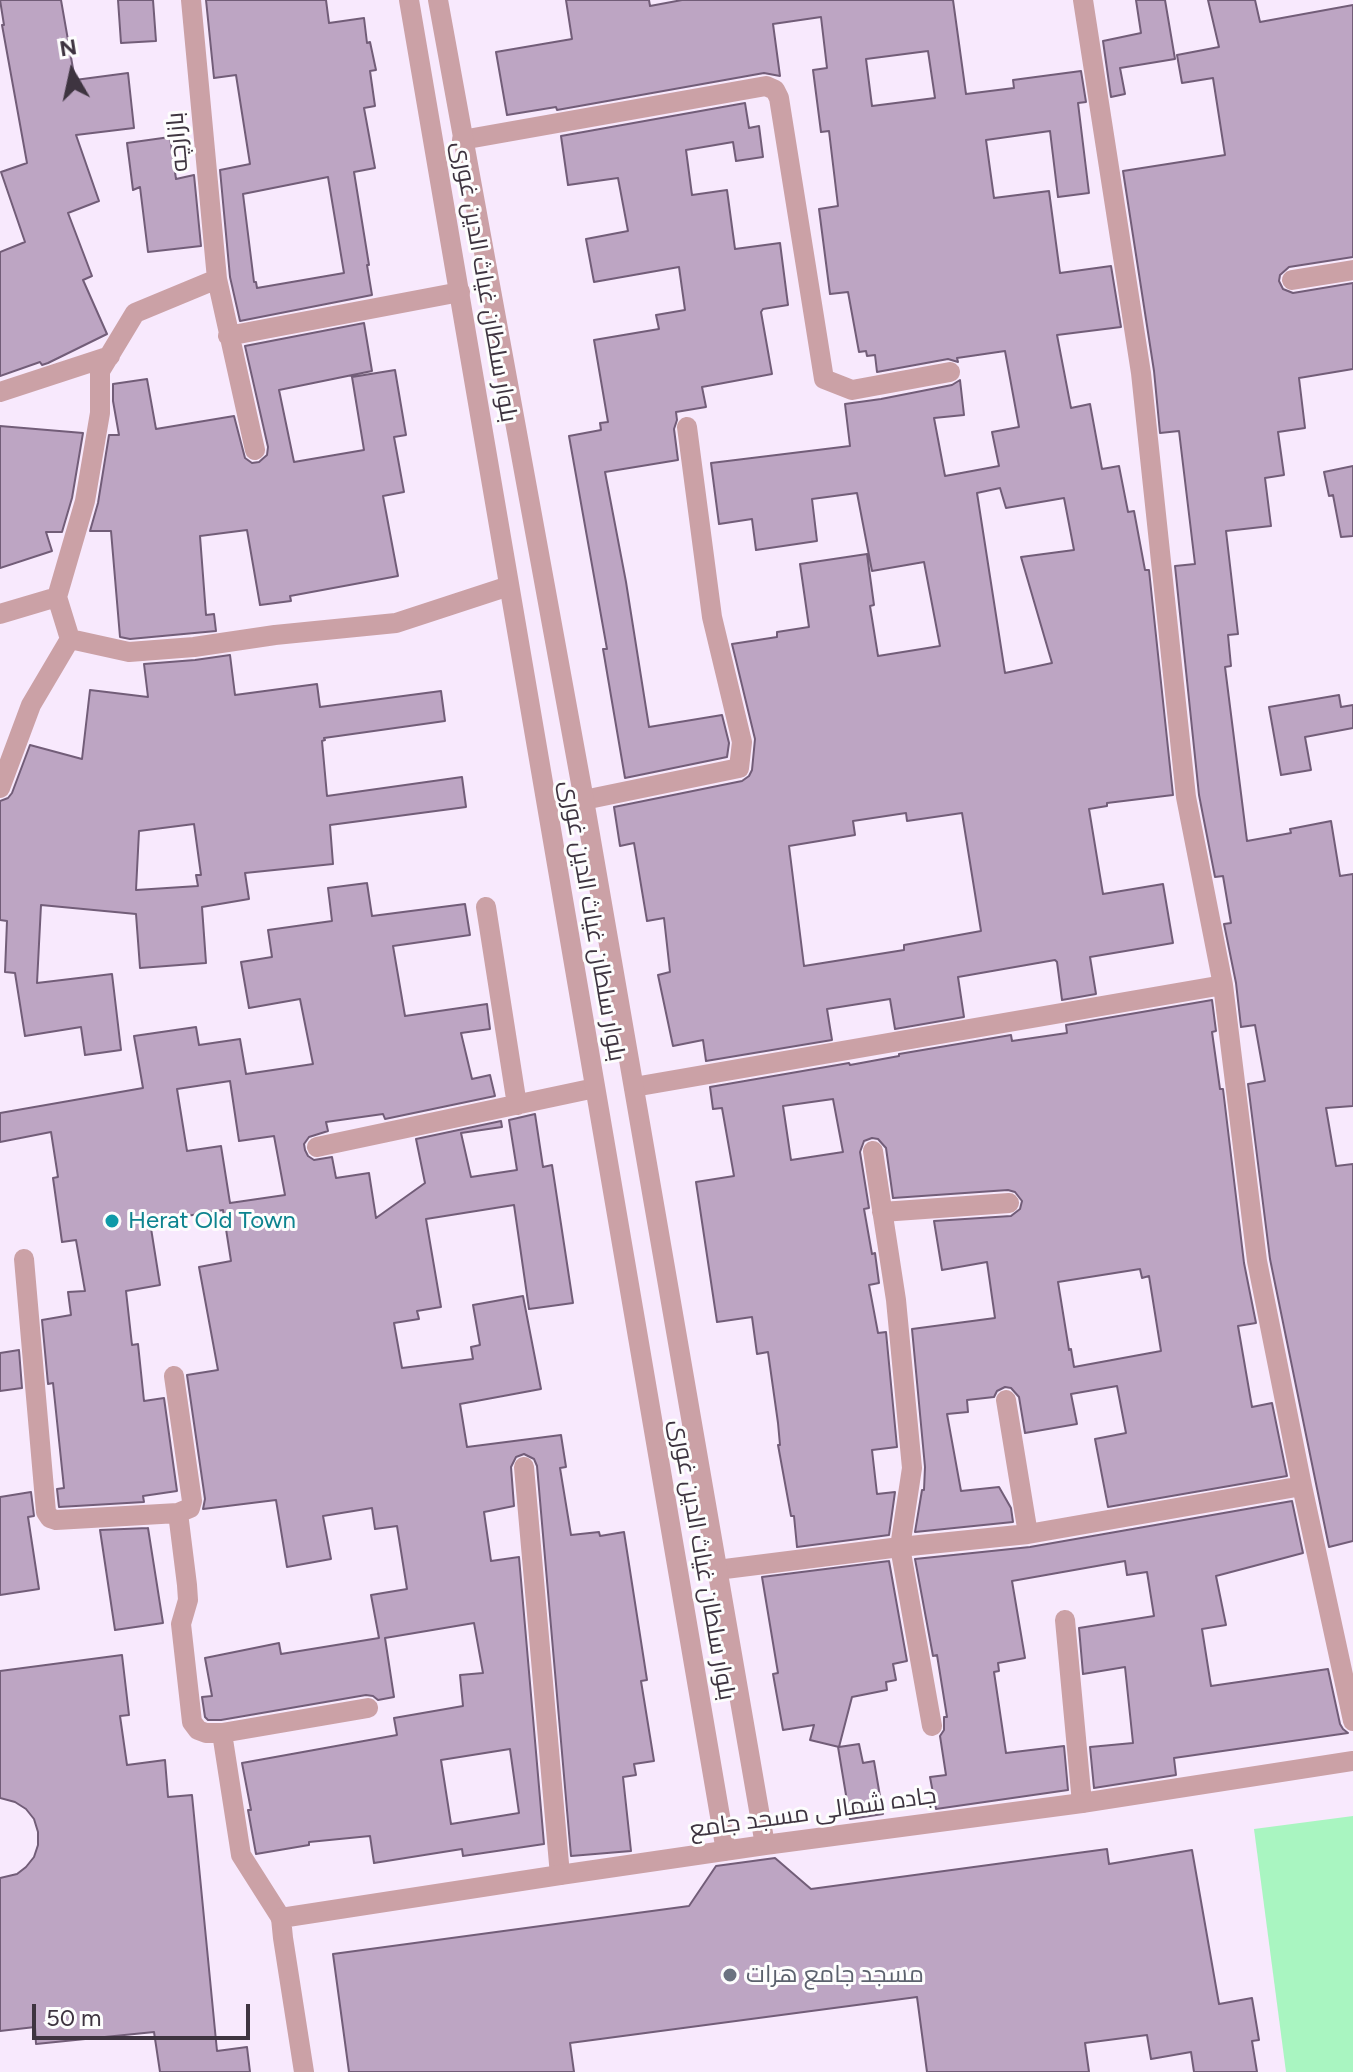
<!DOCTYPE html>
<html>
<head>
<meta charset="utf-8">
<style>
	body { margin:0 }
	#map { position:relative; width:1353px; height:2072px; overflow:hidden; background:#f8e9fd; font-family:Figtree,sans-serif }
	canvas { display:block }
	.north { position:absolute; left:32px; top:32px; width:80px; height:80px; -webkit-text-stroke:6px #fdfdfd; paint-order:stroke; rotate:351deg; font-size:22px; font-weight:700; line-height:32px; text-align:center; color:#3e3440 }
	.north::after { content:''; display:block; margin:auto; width:28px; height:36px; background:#3e3440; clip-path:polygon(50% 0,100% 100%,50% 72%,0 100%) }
	.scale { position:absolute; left:32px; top:2004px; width:218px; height:36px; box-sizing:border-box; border:4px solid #3e3440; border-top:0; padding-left:10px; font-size:24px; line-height:28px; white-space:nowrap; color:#3e3440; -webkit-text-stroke:6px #fdfdfd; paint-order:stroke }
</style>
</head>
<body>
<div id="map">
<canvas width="1353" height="2072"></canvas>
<div class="north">N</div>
<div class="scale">50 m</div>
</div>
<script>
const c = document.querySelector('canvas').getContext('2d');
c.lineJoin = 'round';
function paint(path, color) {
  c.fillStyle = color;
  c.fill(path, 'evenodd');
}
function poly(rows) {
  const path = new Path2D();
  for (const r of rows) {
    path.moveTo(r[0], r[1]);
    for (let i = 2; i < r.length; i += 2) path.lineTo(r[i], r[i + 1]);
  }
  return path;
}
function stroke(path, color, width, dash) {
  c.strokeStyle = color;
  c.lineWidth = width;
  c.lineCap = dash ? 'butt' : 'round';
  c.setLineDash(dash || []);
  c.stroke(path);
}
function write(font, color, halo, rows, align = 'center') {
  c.font = font + ' Figtree,Cairo,sans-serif';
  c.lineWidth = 6;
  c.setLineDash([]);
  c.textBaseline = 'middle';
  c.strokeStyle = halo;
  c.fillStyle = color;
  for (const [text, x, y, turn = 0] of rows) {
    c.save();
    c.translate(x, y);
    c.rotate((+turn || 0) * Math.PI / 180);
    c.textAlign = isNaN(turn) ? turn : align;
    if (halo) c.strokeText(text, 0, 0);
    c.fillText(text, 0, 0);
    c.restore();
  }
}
const green = poly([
	[1353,1816,1353,2072,1286,2072,1254,1829]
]);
const building = poly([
	[0,0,61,0,75,80,128,73,134,128,76,135,99,201,68,213,92,276,83,280,107,334,48,363,42,365,40,362,0,376,0,252,25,242,1,172,27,163,2,25,4,25,0,0],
	[118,0,153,0,156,41,121,43,118,0],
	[206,0,326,0,329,23,364,18,367,43,370,42,376,70,370,71,375,106,364,108,375,168,354,172,369,265,367,265,372,295,240,321,230,277,220,170,250,164,236,75,214,78,206,0],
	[328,177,344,273,257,288,256,282,254,282,243,194,328,177],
	[566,0,649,0,650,6,682,0,953,0,966,94,1014,88,1013,80,1081,71,1086,102,1078,103,1089,193,1058,197,1050,131,986,140,994,198,1049,191,1060,273,1111,266,1121,327,1057,335,1071,408,1090,404,1102,469,1119,466,1128,512,1134,511,1145,570,1149,570,1173,795,1107,803,1107,806,1089,809,1103,894,1163,884,1173,943,1090,957,1096,994,1062,1000,1057,962,1055,960,958,977,964,1017,895,1029,890,999,827,1009,832,1040,706,1061,703,1040,673,1046,658,975,670,972,664,918,647,921,634,843,620,846,614,807,742,781,749,776,752,770,755,739,732,644,777,637,777,632,809,627,800,564,867,554,874,605,870,606,878,656,940,646,924,562,872,571,857,493,812,499,817,541,756,550,752,519,719,524,711,463,850,446,845,404,881,399,952,385,960,380,964,415,934,418,945,476,999,466,992,432,1019,427,1005,351,957,358,958,362,948,359,877,372,875,355,867,356,866,351,859,352,848,292,830,294,819,209,838,206,829,131,821,132,813,70,827,68,821,17,773,24,780,76,764,73,557,110,556,107,507,115,496,52,572,39,566,0],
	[928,51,935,98,872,106,866,59,928,51],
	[1000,488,1006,508,1064,498,1074,550,1021,557,1052,663,1005,673,977,493,1000,488],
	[906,813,907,821,962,813,981,931,904,945,904,950,804,966,789,846,855,835,853,821,906,813],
	[1136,0,1165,0,1175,59,1120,68,1125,94,1111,97,1103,41,1141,33,1136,0],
	[1208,0,1255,0,1260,22,1353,5,1353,257,1289,267,1280,275,1279,281,1283,289,1293,293,1353,283,1353,369,1299,378,1305,428,1278,432,1284,475,1265,478,1271,526,1226,531,1238,634,1228,635,1231,666,1225,667,1247,841,1291,833,1290,829,1331,821,1340,876,1353,874,1353,1106,1326,1108,1336,1166,1353,1164,1353,1541,1329,1547,1270,1259,1248,1084,1265,1081,1255,1025,1241,1027,1236,983,1224,924,1231,923,1223,876,1215,877,1199,795,1175,566,1195,564,1179,431,1160,433,1154,371,1123,171,1225,155,1213,78,1182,83,1177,55,1219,47,1208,0],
	[745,103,749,128,759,126,763,157,736,161,733,142,686,150,692,195,727,190,735,249,780,243,788,305,763,309,761,312,772,374,702,387,706,407,676,412,677,420,674,429,678,460,605,472,626,582,649,727,722,715,729,743,727,757,625,778,603,649,607,649,569,436,601,430,600,423,608,422,594,340,659,329,656,315,685,310,679,267,594,282,586,239,628,231,618,178,568,185,561,136,745,103],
	[170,137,176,179,194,175,201,246,148,252,140,187,133,190,127,143,170,137],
	[364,323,372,371,279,390,294,462,364,450,352,377,395,370,406,435,394,437,404,492,383,496,398,576,290,596,291,601,260,605,247,530,200,536,206,615,214,614,216,631,130,639,120,637,111,531,90,531,98,503,109,435,119,435,113,401,113,384,147,379,156,429,234,416,245,458,252,463,259,462,267,455,268,447,245,346,364,323],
	[0,426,83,433,72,498,62,532,46,532,52,551,0,568,0,426],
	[1353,466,1353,536,1341,537,1333,495,1329,496,1324,472,1353,466],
	[230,655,235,695,317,684,320,707,441,691,445,721,324,738,325,740,322,741,327,796,462,777,466,807,330,825,333,864,245,873,249,899,202,907,206,963,140,968,136,914,41,905,37,983,112,974,121,1050,85,1055,81,1027,25,1036,15,973,5,972,7,921,0,920,0,801,8,798,12,793,30,745,82,759,90,690,148,697,144,664,195,660,230,655],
	[194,824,201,875,196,875,198,886,136,890,139,831,194,824],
	[1339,695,1341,707,1353,705,1353,728,1305,737,1311,770,1281,775,1269,707,1339,695],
	[367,883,372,916,465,904,470,935,393,946,405,1016,487,1004,490,1029,461,1033,472,1079,490,1075,495,1096,385,1119,383,1114,326,1122,328,1131,309,1137,304,1144,305,1150,308,1156,314,1160,332,1157,336,1178,369,1173,376,1218,425,1183,416,1139,501,1121,502,1127,461,1133,471,1177,517,1170,509,1120,535,1114,543,1167,552,1165,573,1303,529,1309,514,1205,426,1219,441,1307,417,1311,419,1319,394,1323,402,1368,473,1359,471,1347,480,1345,473,1305,523,1296,541,1389,460,1404,467,1447,561,1435,566,1467,560,1468,571,1535,599,1532,600,1536,624,1532,647,1680,641,1681,654,1761,634,1764,636,1775,623,1777,631,1851,571,1856,537,1466,534,1459,524,1454,516,1457,511,1467,514,1506,484,1512,491,1561,519,1557,544,1844,463,1856,462,1849,374,1863,370,1836,309,1842,309,1845,256,1854,248,1810,251,1810,242,1763,397,1735,394,1718,463,1706,460,1675,483,1673,474,1623,385,1638,394,1697,378,1700,373,1696,366,1695,221,1720,208,1720,205,1717,202,1697,212,1696,205,1658,279,1643,281,1654,379,1638,371,1595,407,1589,397,1526,375,1529,372,1508,323,1516,331,1559,287,1567,276,1500,203,1509,205,1499,187,1375,218,1370,199,1267,231,1261,223,1210,150,1222,160,1285,126,1291,132,1345,138,1344,144,1401,164,1398,177,1491,143,1496,144,1502,59,1507,57,1489,64,1488,53,1383,48,1384,42,1320,71,1315,68,1292,85,1291,76,1240,62,1242,53,1178,58,1177,51,1132,0,1142,0,1113,143,1088,134,1036,196,1027,199,1045,240,1039,246,1074,313,1064,300,999,249,1008,241,962,272,957,268,930,332,921,328,888,367,883],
	[230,1081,239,1141,274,1136,285,1195,230,1203,221,1146,187,1151,177,1089,230,1081],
	[510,1749,519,1813,451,1824,441,1760,510,1749],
	[1212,1000,1216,1031,1212,1032,1220,1089,1223,1089,1244,1263,1256,1323,1238,1326,1252,1407,1272,1403,1287,1476,1108,1507,1095,1439,1126,1433,1117,1386,1071,1394,1077,1424,1025,1433,1019,1397,1011,1388,1005,1387,997,1391,994,1397,967,1400,968,1412,947,1414,961,1491,999,1487,1011,1508,1013,1522,915,1532,922,1490,924,1490,925,1467,912,1329,995,1318,987,1262,942,1270,934,1221,1011,1216,1020,1209,1022,1201,1015,1192,1008,1190,893,1198,886,1148,878,1139,872,1138,864,1141,860,1152,869,1208,864,1209,872,1254,875,1253,879,1283,869,1285,878,1333,886,1332,897,1447,872,1450,877,1494,895,1492,889,1535,797,1547,794,1516,791,1516,778,1445,780,1445,778,1423,768,1352,757,1354,752,1317,717,1322,696,1182,734,1176,722,1108,713,1109,710,1087,849,1063,850,1065,899,1056,899,1054,1011,1035,1012,1041,1067,1033,1066,1025,1212,1000],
	[833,1099,843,1152,791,1160,783,1106,833,1099],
	[1140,1269,1142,1278,1149,1276,1161,1351,1074,1367,1071,1349,1069,1350,1058,1282,1140,1269],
	[19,1350,22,1388,0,1391,0,1353,19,1350],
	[31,1492,34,1516,28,1517,39,1589,0,1595,0,1497,31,1492],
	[1292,1501,1303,1553,1216,1576,1226,1625,1202,1629,1211,1686,1328,1669,1340,1724,1343,1729,1348,1733,1174,1758,1176,1775,1094,1788,1090,1747,1133,1743,1125,1667,1083,1674,1079,1628,1154,1616,1147,1572,1127,1575,1125,1561,1012,1581,1025,1658,998,1663,999,1671,994,1672,1006,1753,1064,1746,1068,1790,936,1809,930,1777,946,1775,940,1736,944,1730,944,1717,947,1717,937,1655,933,1656,915,1559,1030,1547,1292,1501],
	[148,1528,163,1623,115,1630,100,1530,148,1528],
	[889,1561,907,1661,893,1664,896,1680,886,1682,887,1690,852,1697,839,1747,859,1744,863,1763,874,1761,883,1814,850,1819,838,1747,839,1747,810,1740,814,1725,783,1730,773,1674,778,1673,762,1577,889,1561],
	[122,1655,129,1715,120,1716,127,1765,165,1760,168,1797,192,1795,217,2051,247,2047,250,2072,160,2072,154,2032,36,2044,35,2027,0,2031,0,1878,17,1874,26,1867,34,1857,38,1845,38,1832,34,1819,26,1809,15,1802,0,1798,0,1671,122,1655],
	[1107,1849,1109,1864,1192,1850,1219,2004,1252,1998,1259,2040,1252,2041,1257,2072,1194,2072,1191,2052,1151,2059,1147,2035,1085,2043,1089,2072,927,2072,917,1997,570,2043,574,2072,349,2072,333,1954,689,1906,716,1866,775,1858,811,1889,1107,1849]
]);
const minor = poly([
	[191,0,217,279,255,450],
	[1083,0,1141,373,1186,797,1223,985,1257,1261,1302,1486,1353,1721],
	[462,140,766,86,775,90,779,98,824,379,852,390,950,372],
	[1292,280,1353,270],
	[228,336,460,292],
	[0,392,110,356],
	[57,597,70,639,129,652,194,647,275,635,396,623,509,586],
	[0,614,57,597,85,501,100,413,100,371,135,313,217,279],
	[0,788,31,705,70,639],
	[584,800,739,768,742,742,712,617,687,427],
	[486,907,517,1105],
	[634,1087,1223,985],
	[317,1147,595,1088],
	[873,1151,896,1300,912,1468,900,1547,932,1726],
	[882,1212,1009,1203],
	[24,1259,46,1512,50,1518,56,1520,178,1513],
	[174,1376,192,1501,190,1508,178,1513,187,1585,188,1600,181,1624,192,1722,198,1730,206,1733,222,1733,368,1708],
	[1006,1400,1028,1534],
	[524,1467,560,1875],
	[717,1570,900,1547,1028,1534,1302,1486],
	[1065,1620,1082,1803],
	[222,1733,241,1855,281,1918]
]);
const tertiary = poly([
	[409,0,726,1851],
	[438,0,584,800,765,1845],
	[304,2072,283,1938,281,1918,560,1875,765,1845,1082,1803,1353,1761]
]);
const markers = [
	[112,1221,8,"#0f9aa8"],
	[730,1975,8,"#6b7280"]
];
const streetNames = [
	["بازارچه",178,142,-95],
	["بلوار سلطان غیاث الدین غوری",484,282,80],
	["بلوار سلطان غیاث الدین غوری",592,921,80],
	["بلوار سلطان غیاث الدین غوری",702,1560,80],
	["جاده شمالی مسجد جامع",813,1813,-8]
];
const cultureNames = [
	["Herat Old Town",128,1221]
];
const worshipNames = [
	["مسجد جامع هرات",746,1975]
];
paint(green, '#a9f5c1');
paint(building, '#bda5c3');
stroke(building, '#725d78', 2);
stroke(minor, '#cba1a6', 20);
stroke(tertiary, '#cba1a6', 20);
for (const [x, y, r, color] of markers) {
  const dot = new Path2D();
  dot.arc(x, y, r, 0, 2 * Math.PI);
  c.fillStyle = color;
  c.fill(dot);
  stroke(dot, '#fdfdfd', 3);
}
write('24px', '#3e3440', '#fdfdfd', streetNames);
write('24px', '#0d838f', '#fdfdfd', cultureNames, 'left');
write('24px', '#5b616d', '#fdfdfd', worshipNames, 'left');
</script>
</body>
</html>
